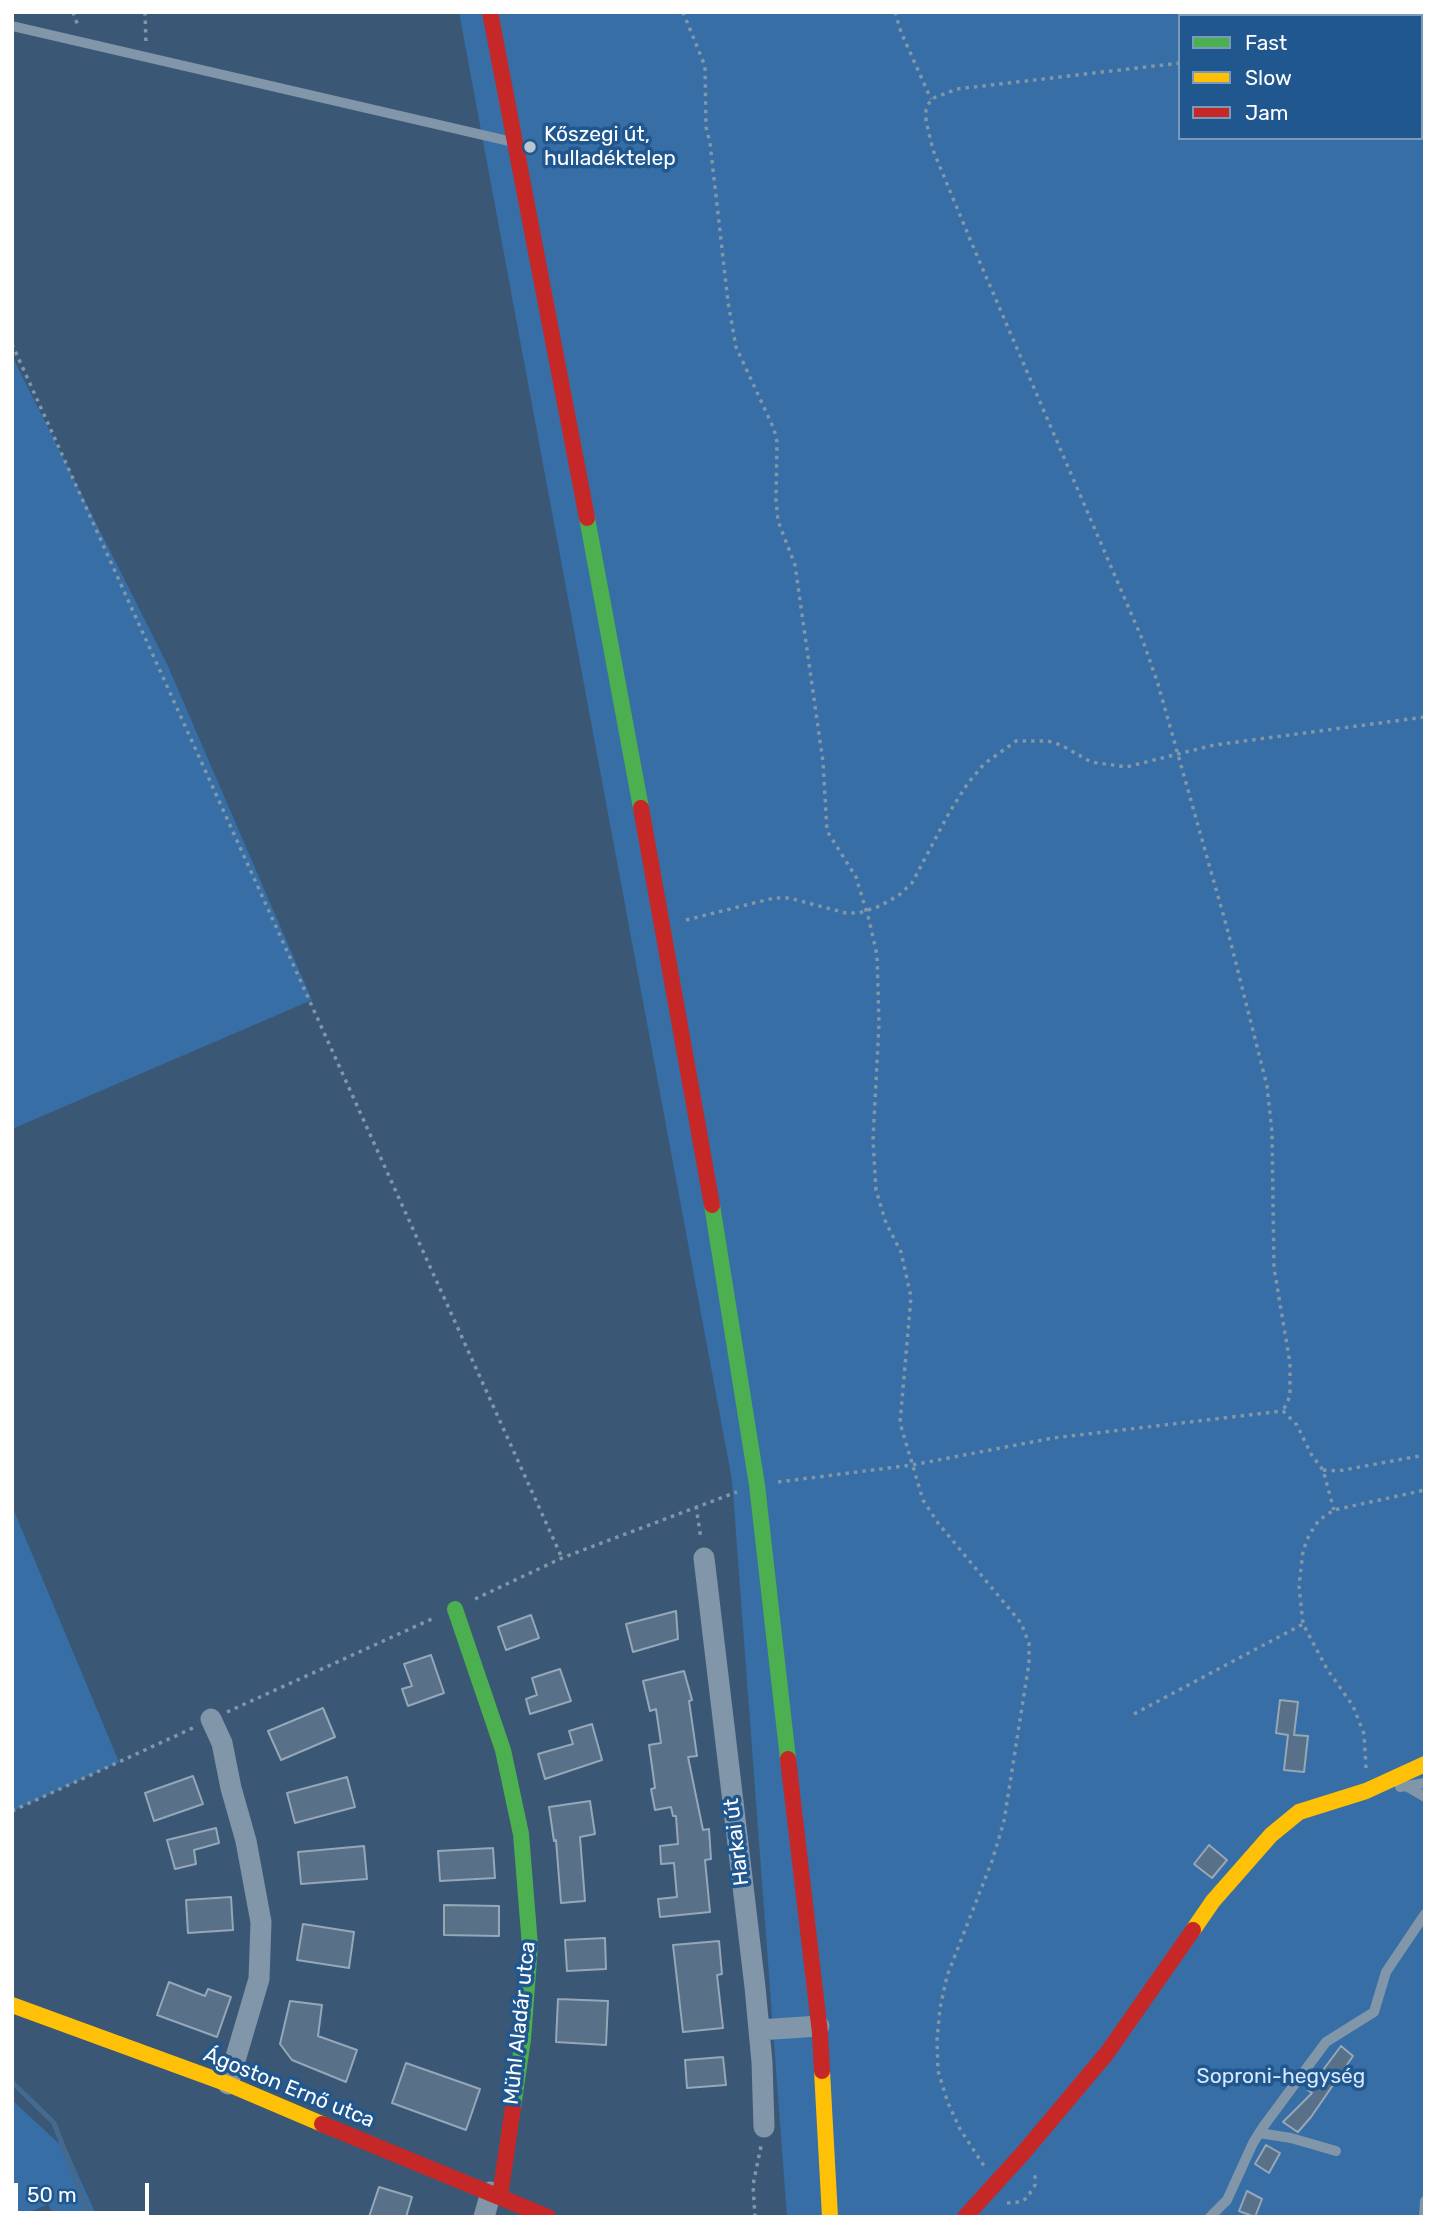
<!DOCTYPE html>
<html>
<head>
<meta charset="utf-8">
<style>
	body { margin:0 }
	#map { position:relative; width:1437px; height:2229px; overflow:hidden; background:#3a5876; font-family:Rubik,sans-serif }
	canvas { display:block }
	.frame { position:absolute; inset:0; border:14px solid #fff; pointer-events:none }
	.legend { position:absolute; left:1178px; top:14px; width:245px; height:126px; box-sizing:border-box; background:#21578f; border:2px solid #7a9abc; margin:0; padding:9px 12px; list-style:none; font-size:21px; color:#fff }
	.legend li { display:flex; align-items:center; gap:14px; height:35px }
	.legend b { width:35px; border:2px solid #7a9abc }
	.scale { position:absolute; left:14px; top:2183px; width:135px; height:32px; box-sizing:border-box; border:4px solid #fff; border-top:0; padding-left:9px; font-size:21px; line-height:24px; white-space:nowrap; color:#fff; -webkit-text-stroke:5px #21578f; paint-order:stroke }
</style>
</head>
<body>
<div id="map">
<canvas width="1437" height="2229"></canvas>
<div class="frame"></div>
<ul class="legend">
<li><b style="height:9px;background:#4caf50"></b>Fast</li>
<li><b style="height:9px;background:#ffc107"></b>Slow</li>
<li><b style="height:9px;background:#c62828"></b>Jam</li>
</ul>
<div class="scale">50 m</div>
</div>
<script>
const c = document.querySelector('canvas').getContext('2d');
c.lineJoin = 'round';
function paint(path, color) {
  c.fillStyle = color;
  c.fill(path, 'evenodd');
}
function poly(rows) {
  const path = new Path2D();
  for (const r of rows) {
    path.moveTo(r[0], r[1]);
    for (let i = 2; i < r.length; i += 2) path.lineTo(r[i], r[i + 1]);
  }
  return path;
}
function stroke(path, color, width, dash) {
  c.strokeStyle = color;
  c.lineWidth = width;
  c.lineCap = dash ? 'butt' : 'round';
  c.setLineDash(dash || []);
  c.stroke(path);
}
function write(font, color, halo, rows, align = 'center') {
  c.font = font + ' Rubik,sans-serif';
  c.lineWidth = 7;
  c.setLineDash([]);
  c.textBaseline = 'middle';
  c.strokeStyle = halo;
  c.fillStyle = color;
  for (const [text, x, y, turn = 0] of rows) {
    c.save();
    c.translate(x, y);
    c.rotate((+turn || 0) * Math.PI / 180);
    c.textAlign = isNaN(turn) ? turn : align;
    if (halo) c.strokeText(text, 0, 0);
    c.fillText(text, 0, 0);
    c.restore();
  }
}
const green = poly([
	[459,12,1425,12,1425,2217,787,2217,732,1480],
	[1180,16,1421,16,1421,138,1180,138],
	[12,356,167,664,312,1000,12,1129],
	[12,1506,119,1762,12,1811],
	[12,2100,68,2152,97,2217,55,2217,48,2204,19,2217,12,2217]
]);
const stream = poly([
	[12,2082,54,2123,90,2217]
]);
const building = poly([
	[676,1611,678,1639,633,1652,626,1624,676,1611],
	[531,1615,539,1638,506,1650,498,1627,531,1615],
	[431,1655,444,1693,408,1706,402,1689,412,1686,404,1664,431,1655],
	[560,1669,571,1701,530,1714,526,1699,537,1695,532,1678,560,1669],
	[684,1671,692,1700,689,1701,697,1756,688,1757,703,1830,709,1829,711,1859,705,1860,710,1912,660,1917,658,1899,677,1897,674,1863,661,1864,660,1846,678,1844,676,1816,673,1816,671,1807,655,1810,651,1789,655,1788,649,1745,661,1743,656,1709,650,1711,643,1681,684,1671],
	[1280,1700,1298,1702,1294,1735,1308,1736,1304,1772,1284,1770,1288,1735,1276,1733,1280,1700],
	[323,1708,335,1737,281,1760,268,1731,323,1708],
	[592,1724,602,1760,545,1779,538,1754,573,1744,569,1731,592,1724],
	[193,1776,203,1804,154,1821,145,1793,193,1776],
	[347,1777,355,1807,295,1823,287,1793,347,1777],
	[590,1801,595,1834,580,1837,585,1901,561,1903,556,1840,554,1841,549,1807,590,1801],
	[216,1828,219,1843,194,1850,196,1864,175,1869,167,1840,216,1828],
	[1209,1845,1227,1860,1212,1878,1194,1864,1209,1845],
	[364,1846,367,1879,301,1884,298,1852,364,1846],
	[493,1848,495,1878,440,1881,438,1851,493,1848],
	[231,1897,233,1930,188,1933,186,1900,231,1897],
	[444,1905,499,1906,499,1936,444,1935,444,1905],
	[303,1924,354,1932,349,1968,297,1960,303,1924],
	[605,1938,606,1969,567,1971,565,1940,605,1938],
	[719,1941,722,1974,717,1975,723,2028,683,2032,673,1945,719,1941],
	[169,1982,205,1996,208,1989,231,1997,217,2037,157,2015,169,1982],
	[558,1999,608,2001,606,2045,556,2042,558,1999],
	[290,2001,322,2005,318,2036,357,2050,346,2082,292,2060,280,2044,290,2001],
	[1341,2046,1353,2056,1311,2117,1298,2132,1296,2131,1283,2122,1312,2093,1308,2090,1341,2046],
	[723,2057,726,2085,687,2088,685,2060,723,2057],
	[406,2063,480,2089,466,2130,392,2103,406,2063],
	[1266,2145,1280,2153,1269,2173,1255,2164,1266,2145],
	[379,2187,412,2197,406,2217,369,2217,379,2187],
	[1247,2191,1262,2199,1255,2217,1239,2211,1247,2191]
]);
const path = poly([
	[73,12,78,26],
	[145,12,146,44],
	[683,12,705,66,706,127,710,143,728,302,736,347,774,429,777,442,776,500,778,521,795,565,823,762,827,831,856,877,869,920,877,955,879,1024,873,1140,876,1190,886,1223,901,1252,911,1297,900,1423,923,1500,938,1523,1021,1623,1029,1643,1029,1663,1004,1821,992,1861,947,1976,940,2008,937,2040,938,2071,948,2103,960,2129,984,2166],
	[895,12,901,32,931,99],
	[1421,33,1425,32],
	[1180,63,957,89,931,99,926,110,926,121,933,150,972,244,1143,641,1158,684,1227,928,1267,1086,1272,1132,1274,1268,1290,1363,1290,1396,1283,1411],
	[12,344,562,1558],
	[686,920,774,898,789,898,846,913,859,913,880,906,899,895,912,883,949,813,968,783,984,764,1016,741,1048,741,1061,745,1091,762,1126,767,1214,745,1425,717],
	[1323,1470,1338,1471,1425,1455],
	[778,1482,912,1465,1053,1438,1283,1411,1297,1425,1311,1454,1323,1470,1334,1510],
	[696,1506,701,1539],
	[475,1599,562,1558,737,1492],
	[227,1712,434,1618],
	[1134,1714,1303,1624],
	[1366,1768,1364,1734,1353,1706,1327,1669,1303,1624,1299,1586,1303,1551,1309,1535,1319,1520,1334,1510,1425,1490],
	[12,1811,195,1727],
	[1007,2203,1020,2202,1027,2198,1035,2185,1035,2173],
	[755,2217,753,2185,761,2146]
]);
const lane = poly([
	[12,26,513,142],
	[1406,1786,1425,1797],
	[1400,1787,1425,1783],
	[1259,2133,1291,2138,1336,2151],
	[1210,2217,1227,2200,1253,2143,1263,2127,1326,2042,1374,2012,1386,1972,1425,1914],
	[1424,2217,1425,2201]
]);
const street = poly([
	[704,1558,755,1987,762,2062,764,2127],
	[211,1719,222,1743,231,1788,246,1841,261,1922,259,1979,228,2084],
	[759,2030,819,2026],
	[484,2217,491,2192]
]);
const fast = poly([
	[587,518,641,808],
	[712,1205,757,1485,788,1759],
	[455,1609,503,1750,521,1834,530,1946,523,2039,513,2107]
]);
const slow = poly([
	[1193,1930,1213,1901,1271,1835,1299,1812,1366,1791,1425,1764],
	[12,2005,228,2084,322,2124],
	[822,2071,830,2217]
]);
const jam = poly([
	[490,12,587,518],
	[641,808,712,1205],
	[788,1759,820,2033,822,2071],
	[322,2124,548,2217],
	[500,2196,513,2107],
	[965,2217,1024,2152,1107,2053,1193,1930]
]);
const markers = [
	[530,147,7,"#bac5cf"]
];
const poiNames = [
	["Kőszegi út,",544,135],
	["hulladéktelep",544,159]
];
const streetNames = [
	["Harkai út",737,1842,-97],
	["Mühl Aladár utca",520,2023,-84],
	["Ágoston Ernő utca",289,2088,22]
];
const parkNames = [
	["Soproni-hegység",1281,2077]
];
paint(green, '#366ea5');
stroke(stream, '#446a90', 5);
paint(building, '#587088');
stroke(building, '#96a7b8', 2);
stroke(path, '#8196a9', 3.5, [3.5, 5]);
stroke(lane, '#8196a9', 10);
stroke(street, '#8196a9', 21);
stroke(fast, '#4caf50', 16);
stroke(slow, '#ffc107', 16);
stroke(jam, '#c62828', 16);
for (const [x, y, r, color] of markers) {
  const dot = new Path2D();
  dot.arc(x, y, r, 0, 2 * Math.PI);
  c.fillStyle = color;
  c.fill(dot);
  stroke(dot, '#21578f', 2.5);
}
write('21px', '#fff', '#21578f', poiNames, 'left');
write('21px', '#fff', '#21578f', streetNames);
write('21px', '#d6e8f9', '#21578f', parkNames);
</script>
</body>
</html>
